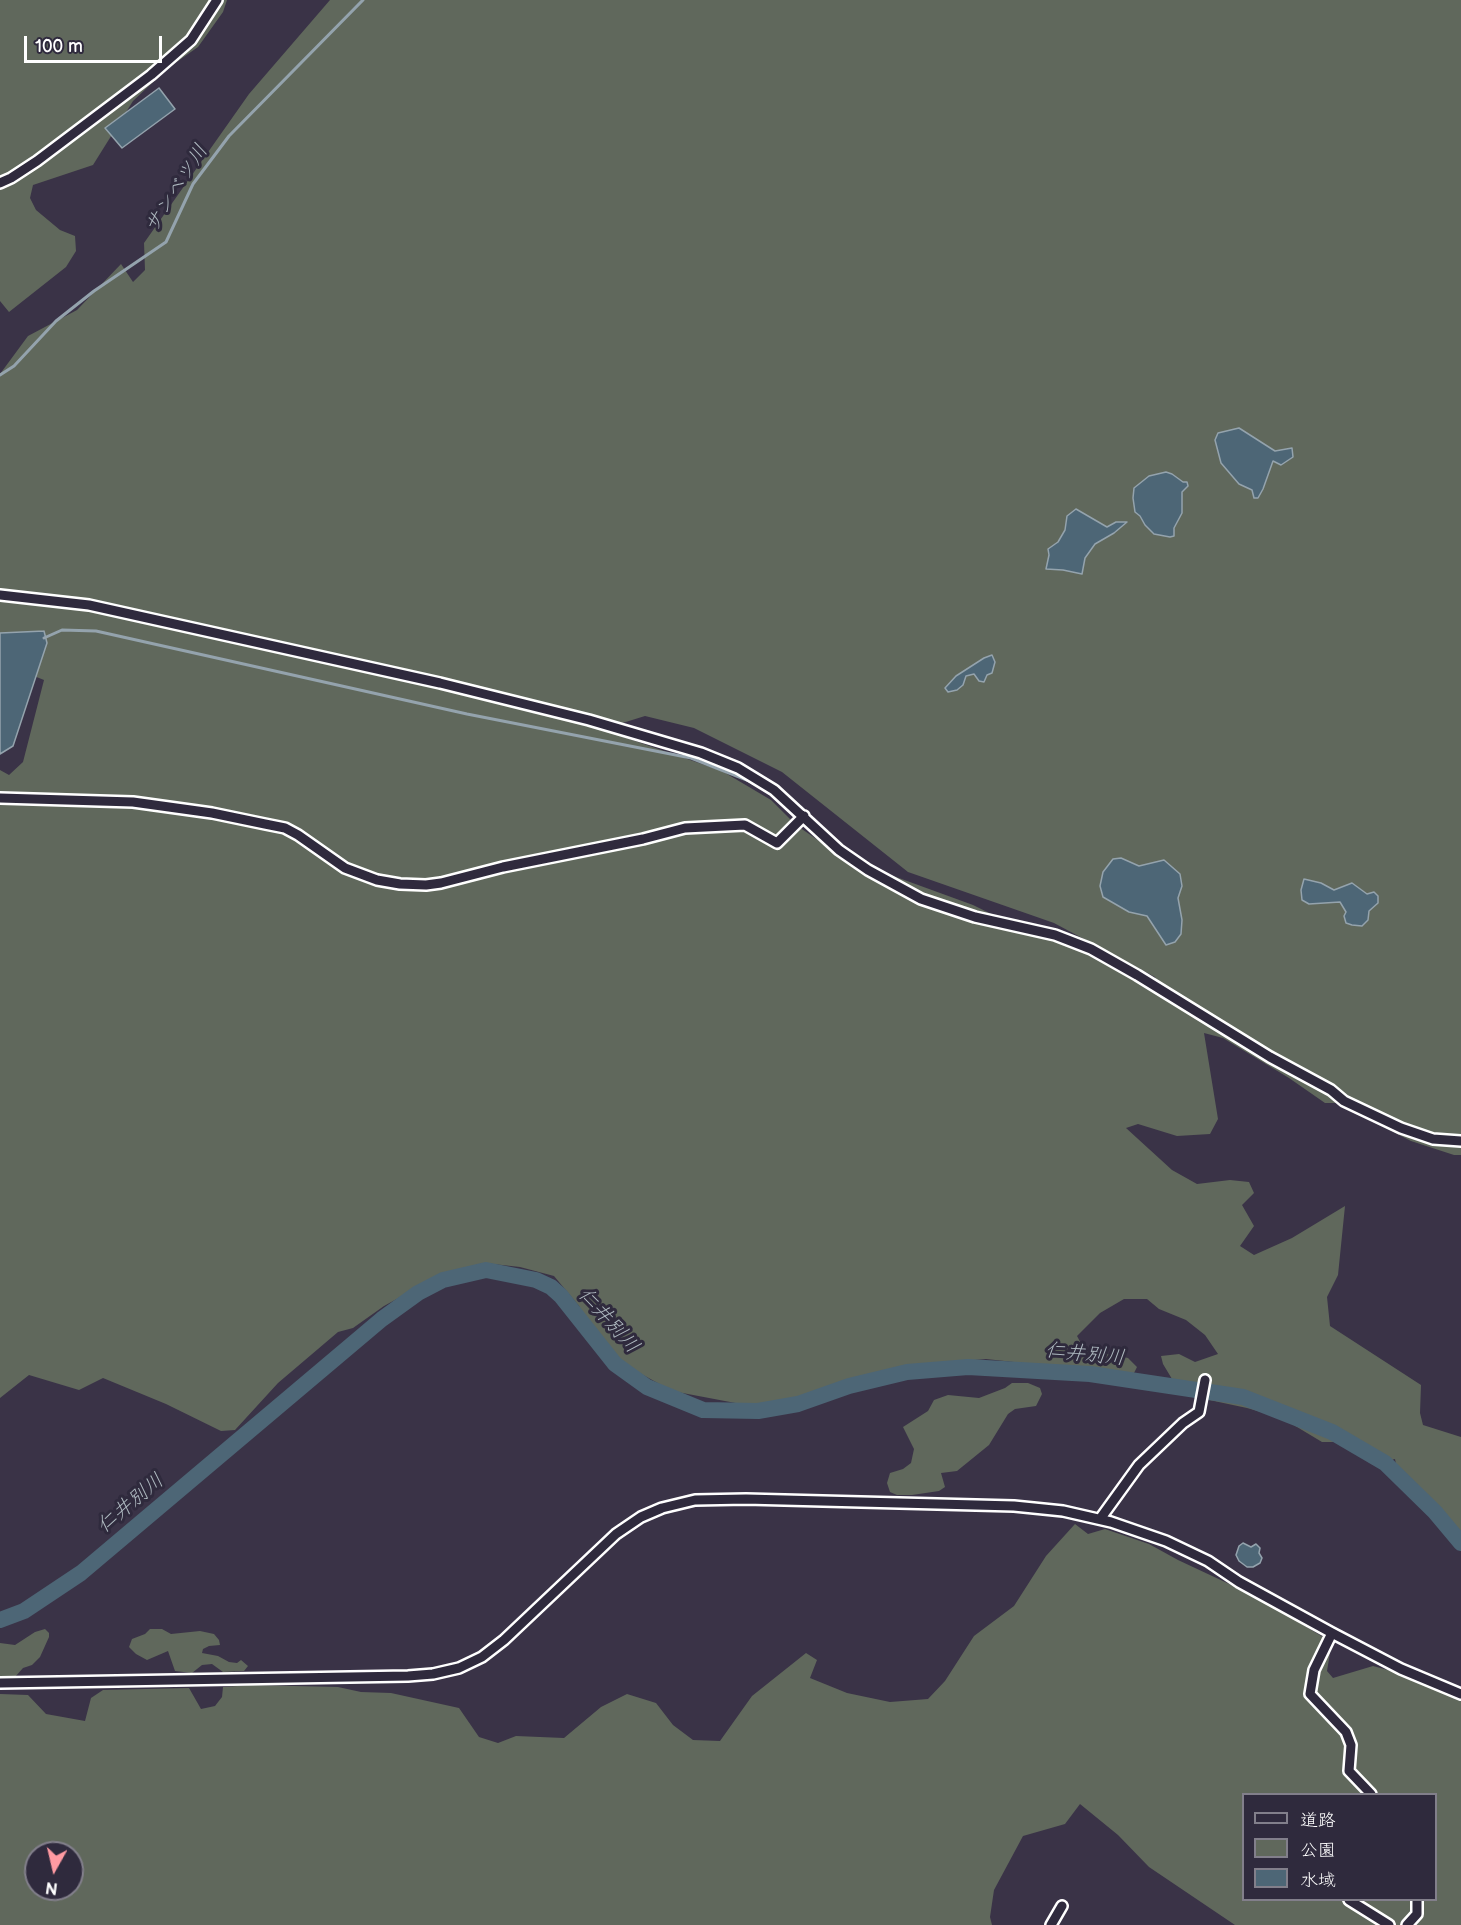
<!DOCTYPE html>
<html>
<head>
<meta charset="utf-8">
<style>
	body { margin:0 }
	#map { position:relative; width:1461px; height:1925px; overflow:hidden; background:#3a3347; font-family:"Balsamiq Sans","Klee One",sans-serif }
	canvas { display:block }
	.legend { position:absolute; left:1242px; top:1793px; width:195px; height:108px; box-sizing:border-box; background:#2f2a3d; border:2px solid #827f8b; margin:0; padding:8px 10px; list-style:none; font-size:18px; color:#fff }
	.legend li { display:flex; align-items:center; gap:12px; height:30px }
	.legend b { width:30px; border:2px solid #827f8b }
	.north { position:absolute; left:24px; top:1841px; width:60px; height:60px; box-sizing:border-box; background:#2f2a3d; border:2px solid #827f8b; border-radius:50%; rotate:188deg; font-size:16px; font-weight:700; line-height:24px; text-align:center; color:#fff }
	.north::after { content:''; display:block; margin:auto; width:21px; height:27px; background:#ff9aa2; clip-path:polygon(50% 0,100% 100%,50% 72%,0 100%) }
	.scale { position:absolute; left:24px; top:36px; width:138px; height:27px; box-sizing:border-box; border:3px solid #fff; border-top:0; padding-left:8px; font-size:18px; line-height:21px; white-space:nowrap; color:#fff; -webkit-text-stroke:4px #2f2a3d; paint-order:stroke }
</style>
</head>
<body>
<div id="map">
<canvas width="1461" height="1925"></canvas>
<ul class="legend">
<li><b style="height:8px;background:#2f2a3d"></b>道路</li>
<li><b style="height:16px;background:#60685c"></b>公園</li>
<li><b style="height:16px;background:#4d6676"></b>水域</li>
</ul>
<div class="north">N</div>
<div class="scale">100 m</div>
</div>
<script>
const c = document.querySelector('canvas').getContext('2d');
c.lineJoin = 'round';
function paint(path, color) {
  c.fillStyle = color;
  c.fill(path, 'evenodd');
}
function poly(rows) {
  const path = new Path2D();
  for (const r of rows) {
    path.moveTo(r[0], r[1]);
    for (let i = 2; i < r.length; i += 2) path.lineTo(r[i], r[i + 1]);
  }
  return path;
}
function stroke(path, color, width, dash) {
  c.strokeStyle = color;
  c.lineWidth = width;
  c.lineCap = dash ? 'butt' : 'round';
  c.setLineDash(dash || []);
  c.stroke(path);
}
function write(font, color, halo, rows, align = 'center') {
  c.font = font + ' "Balsamiq Sans","Klee One",sans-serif';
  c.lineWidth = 6;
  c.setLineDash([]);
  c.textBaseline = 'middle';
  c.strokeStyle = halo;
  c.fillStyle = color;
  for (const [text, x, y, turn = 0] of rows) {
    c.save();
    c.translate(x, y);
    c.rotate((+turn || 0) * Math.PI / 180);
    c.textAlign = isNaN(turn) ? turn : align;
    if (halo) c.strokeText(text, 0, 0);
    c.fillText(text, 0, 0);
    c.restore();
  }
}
const green = poly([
	[0,0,227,0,223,12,198,47,168,68,133,101,93,165,33,185,30,198,36,210,60,230,75,236,76,251,66,267,9,312,0,301],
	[330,0,1461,0,1461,1155,1454,1155,1411,1141,1336,1103,1325,1103,1289,1078,1223,1038,1204,1033,1218,1119,1210,1134,1177,1136,1138,1124,1126,1128,1172,1170,1197,1184,1230,1180,1249,1182,1254,1193,1242,1205,1254,1226,1240,1246,1254,1255,1292,1238,1345,1206,1338,1275,1327,1297,1330,1326,1421,1385,1420,1413,1423,1425,1461,1437,1461,1535,1425,1492,1396,1464,1395,1459,1373,1465,1338,1442,1322,1442,1282,1418,1247,1408,1181,1394,1163,1364,1161,1356,1179,1354,1195,1362,1218,1354,1205,1335,1186,1320,1159,1309,1147,1299,1124,1299,1100,1313,1077,1336,1084,1349,1128,1358,1137,1367,1133,1375,986,1359,928,1364,881,1373,850,1391,786,1403,746,1405,672,1391,609,1356,587,1325,579,1306,554,1276,520,1267,484,1263,444,1273,384,1306,353,1328,338,1332,278,1383,235,1430,221,1431,166,1404,103,1378,79,1390,29,1375,0,1398,0,770,9,775,23,762,44,680,29,674,0,642,0,374,28,336,77,310,121,264,133,282,145,270,144,243,249,94],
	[645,716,694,728,782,772,908,872,1054,923,1155,977,1158,985,1083,949,1034,935,973,905,844,858,796,825,771,800,722,771,612,733,616,725],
	[1012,1383,1028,1383,1040,1388,1042,1394,1036,1406,1015,1409,1008,1414,989,1445,957,1471,941,1473,945,1487,939,1491,912,1495,897,1495,890,1492,887,1483,890,1473,903,1469,911,1463,914,1449,903,1427,928,1411,934,1400,948,1395,979,1398,1005,1388],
	[1075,1524,1088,1534,1105,1529,1149,1544,1178,1560,1257,1597,1323,1637,1330,1653,1327,1671,1333,1678,1373,1666,1392,1671,1461,1699,1461,1925,1235,1925,1149,1867,1118,1835,1080,1804,1065,1824,1023,1836,994,1890,990,1917,992,1925,0,1925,0,1694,28,1695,46,1714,85,1721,91,1698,103,1690,189,1688,201,1709,215,1706,222,1697,223,1687,251,1685,338,1687,361,1692,391,1693,459,1708,479,1737,498,1743,516,1736,564,1738,601,1707,627,1694,656,1703,673,1725,693,1740,720,1741,752,1696,806,1653,817,1660,810,1678,847,1693,890,1702,928,1699,945,1681,974,1636,1014,1606,1046,1556],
	[1244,1794,1436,1794,1436,1900,1244,1900],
	[36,1853,72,1853,72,1889,36,1889],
	[45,1629,49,1633,49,1637,40,1657,32,1665,23,1668,15,1677,0,1678,0,1643,15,1645,35,1632],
	[150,1629,162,1629,171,1634,200,1631,214,1634,219,1640,220,1645,209,1646,203,1649,202,1653,218,1656,229,1662,237,1663,241,1660,248,1666,244,1671,223,1672,212,1664,202,1665,192,1673,175,1671,168,1651,147,1660,136,1654,129,1647,132,1639,145,1634]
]);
const water = poly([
	[159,88,175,109,122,148,105,128,159,88],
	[1239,428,1275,451,1292,448,1293,457,1281,465,1273,461,1263,489,1258,498,1254,498,1252,490,1239,484,1221,463,1215,440,1218,433,1239,428],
	[1166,472,1172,474,1183,482,1187,482,1188,486,1182,492,1182,513,1174,528,1174,536,1170,537,1154,534,1145,525,1140,516,1135,512,1133,498,1134,488,1149,476,1166,472],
	[1076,509,1107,527,1116,522,1127,522,1114,533,1095,544,1085,558,1082,574,1063,570,1046,569,1049,555,1048,549,1058,542,1065,530,1067,516,1076,509],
	[44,631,47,643,13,746,0,754,0,633,44,631],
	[992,655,995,662,992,673,987,675,984,682,979,681,974,674,966,676,963,685,957,690,948,692,945,688,956,676,984,658,992,655],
	[1121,858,1139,866,1164,860,1180,874,1182,886,1178,898,1182,920,1181,934,1175,942,1166,945,1147,916,1129,912,1103,897,1100,886,1103,872,1113,859,1121,858],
	[1304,879,1321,883,1334,890,1352,883,1367,894,1374,892,1378,896,1378,903,1369,911,1368,920,1362,926,1352,925,1346,923,1344,916,1346,912,1340,902,1309,904,1302,900,1301,890,1304,879],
	[1243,1543,1251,1547,1256,1544,1260,1548,1259,1553,1262,1558,1260,1563,1253,1567,1247,1567,1239,1561,1236,1555,1239,1546,1243,1543]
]);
const stream = poly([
	[0,375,14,366,56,321,94,291,166,242,193,184,229,136,363,0],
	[44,638,62,630,96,631,467,714,691,758,752,782]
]);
const river = poly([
	[0,1620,24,1611,81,1573,382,1319,418,1293,443,1280,486,1270,536,1280,551,1287,561,1296,615,1364,647,1387,703,1410,758,1411,798,1404,849,1386,907,1372,968,1367,1090,1374,1243,1397,1332,1432,1385,1463,1435,1512,1461,1543]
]);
const minor = poly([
	[0,183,11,178,37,161,151,75,191,40,217,0],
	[0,595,89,605,440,683,589,720,701,753,738,768,774,790,839,850,868,870,921,899,975,917,1055,935,1091,949,1137,975,1270,1057,1331,1090,1344,1101,1401,1128,1433,1139,1461,1141],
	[0,798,133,802,212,813,265,824,285,828,298,835,345,868,377,880,400,884,426,885,441,883,503,867,643,839,685,828,745,825,777,843,804,816],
	[1100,1519,1139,1465,1183,1423,1199,1412,1205,1380],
	[1332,1633,1314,1670,1310,1694,1346,1732,1351,1745,1349,1771,1371,1794],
	[0,1683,408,1676,433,1674,459,1668,482,1657,504,1640,616,1534,641,1517,662,1508,695,1500,746,1499,1014,1506,1063,1511,1111,1522,1166,1541,1208,1561,1239,1582,1332,1633,1401,1669,1461,1694],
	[1349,1900,1389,1925],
	[1051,1925,1062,1906],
	[1407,1925,1417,1914,1417,1900]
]);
const waterNames = [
	["サンベツ川",177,189,-58],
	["仁井別川",608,1321,48],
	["仁井別川",1085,1355,6],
	["仁井別川",131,1504,-40]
];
paint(green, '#60685c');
paint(water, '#4d6676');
stroke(water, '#94a3ad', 1.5);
stroke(stream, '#94a3ad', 3);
stroke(river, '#4d6676', 16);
stroke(minor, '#fff', 14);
stroke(minor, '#2f2a3d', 9);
write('italic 20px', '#afbac1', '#2f2a3d', waterNames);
</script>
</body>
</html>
